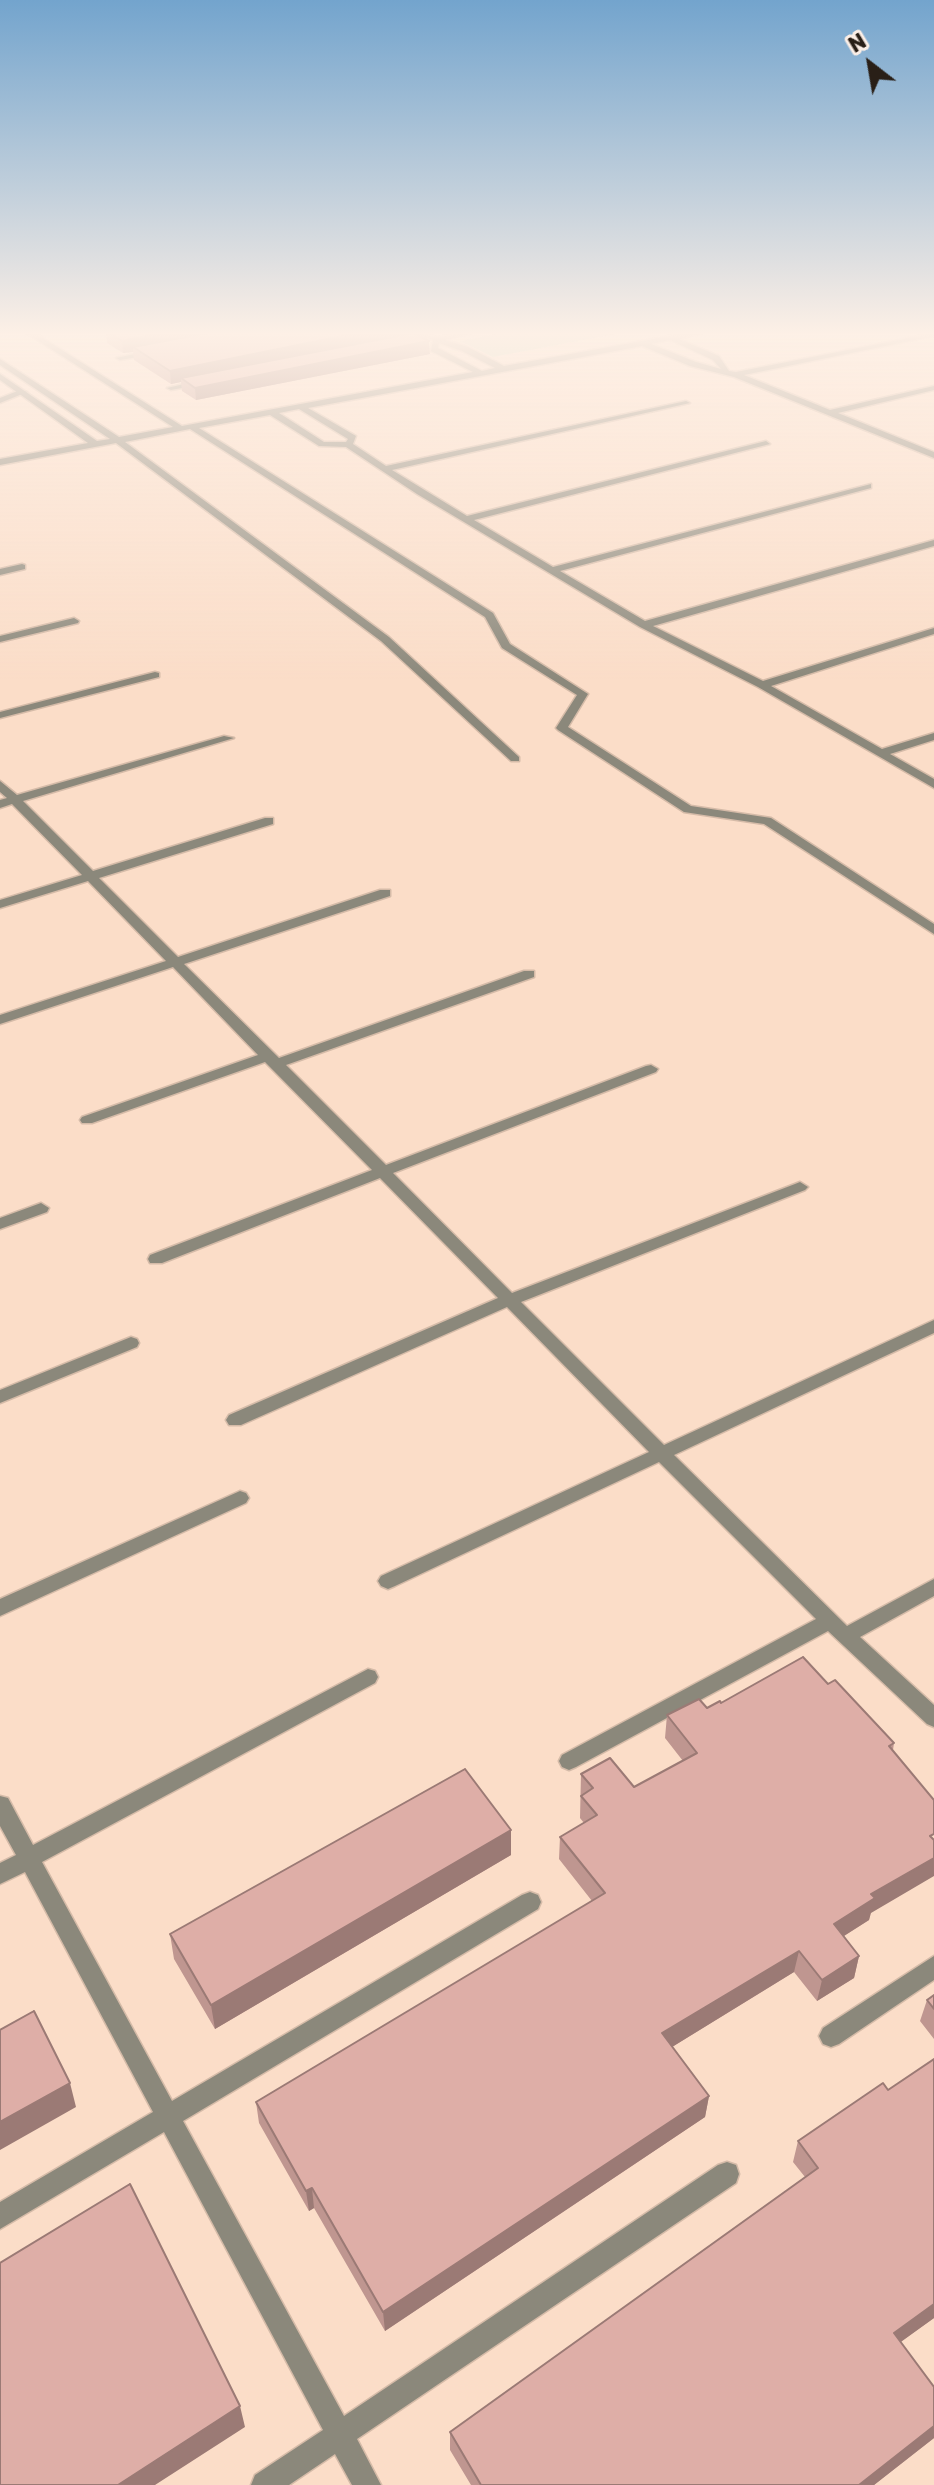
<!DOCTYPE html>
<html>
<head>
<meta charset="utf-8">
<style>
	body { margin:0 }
	#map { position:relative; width:934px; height:2485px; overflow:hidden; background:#fbddc8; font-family:Rubik,sans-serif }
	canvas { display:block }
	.north { position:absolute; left:830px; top:24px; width:80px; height:80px; -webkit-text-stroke:6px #fbeee6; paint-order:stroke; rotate:329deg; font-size:22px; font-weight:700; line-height:32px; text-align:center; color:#291f17 }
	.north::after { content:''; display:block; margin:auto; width:28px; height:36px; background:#291f17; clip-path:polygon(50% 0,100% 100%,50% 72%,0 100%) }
</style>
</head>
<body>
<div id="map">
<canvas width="934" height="2485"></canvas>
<div class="north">N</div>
</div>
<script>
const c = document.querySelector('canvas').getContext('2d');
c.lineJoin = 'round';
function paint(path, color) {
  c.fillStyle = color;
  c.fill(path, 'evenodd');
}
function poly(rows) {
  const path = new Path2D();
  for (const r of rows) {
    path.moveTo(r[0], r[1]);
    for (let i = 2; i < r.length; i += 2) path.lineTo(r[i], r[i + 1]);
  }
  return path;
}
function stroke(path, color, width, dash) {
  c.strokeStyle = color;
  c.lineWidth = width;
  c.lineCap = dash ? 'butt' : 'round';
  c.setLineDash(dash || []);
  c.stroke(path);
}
const green = poly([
	[501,333,620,333,493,357,460,341]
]);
const lane = poly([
	[20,390,27,392,0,403,0,398,20,390]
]);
const street = poly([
	[26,333,35,333,182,426,473,372,431,351,433,340,415,333,437,337,471,333,445,340,468,347,504,366,686,333,702,333,679,339,719,356,729,371,736,372,934,333,934,336,744,375,830,410,934,386,934,390,838,413,934,452,934,458,734,377,690,366,642,346,308,408,356,436,353,444,386,466,686,401,690,403,392,470,467,516,766,441,770,444,474,520,553,567,871,484,871,488,560,571,645,621,934,540,934,546,653,626,763,681,934,628,934,634,771,686,882,749,934,733,934,740,890,754,934,779,934,788,758,687,640,627,417,494,346,447,319,446,270,415,199,428,493,613,510,644,588,694,568,727,691,806,771,818,934,924,934,934,764,824,684,812,558,730,556,728,577,695,502,648,485,617,190,429,125,442,389,637,519,757,519,761,511,761,381,641,116,443,0,465,0,459,88,443,0,380,0,374,97,441,110,439,0,365,0,359,119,437,173,427,26,333],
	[670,340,713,360,721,369,696,362,651,344,670,340],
	[439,343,462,351,495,368,482,371,438,348,439,343],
	[299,409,348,439,346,442,324,442,279,413,299,409],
	[153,350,156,354,120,360,116,358,153,350],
	[201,380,204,384,171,390,167,388,201,380],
	[22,564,25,565,25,569,0,575,0,569,22,564],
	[74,618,79,621,78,623,0,642,0,636,74,618],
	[155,672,159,673,159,677,0,718,0,712,155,672],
	[224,736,234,738,23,801,93,871,265,818,273,818,273,824,99,878,178,957,380,890,390,890,390,896,184,964,279,1058,524,971,534,971,534,977,286,1065,386,1165,646,1066,651,1065,658,1069,656,1072,393,1173,512,1293,795,1184,800,1182,808,1187,805,1190,521,1302,664,1445,934,1320,934,1333,674,1455,847,1626,934,1579,934,1596,860,1637,934,1705,934,1727,927,1724,828,1631,576,1767,569,1770,562,1767,559,1761,562,1755,816,1619,659,1462,395,1586,388,1589,381,1586,378,1581,381,1576,649,1452,507,1307,241,1425,229,1425,226,1420,229,1415,498,1298,380,1178,162,1263,150,1263,148,1259,150,1255,372,1170,265,1062,92,1123,82,1123,80,1120,82,1117,258,1055,173,967,0,1024,0,1015,166,961,88,881,0,908,0,900,82,875,12,804,0,808,0,800,7,798,0,792,0,781,17,795,224,736],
	[41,1203,49,1208,47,1212,0,1229,0,1218,41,1203],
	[131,1337,137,1339,139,1343,137,1347,0,1403,0,1390,131,1337],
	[240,1491,246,1493,249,1498,246,1503,0,1616,0,1599,240,1491],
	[368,1669,375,1671,378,1677,375,1683,42,1862,172,2101,522,1895,530,1892,538,1895,541,1902,538,1909,183,2121,344,2416,718,2165,727,2162,736,2165,739,2174,736,2183,357,2439,381,2485,352,2485,335,2454,289,2485,251,2485,255,2475,323,2430,164,2132,0,2229,0,2202,153,2112,25,1872,0,1884,0,1863,16,1855,0,1826,0,1796,8,1798,33,1845,368,1669],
	[934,1956,934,1980,839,2044,831,2047,823,2044,819,2036,823,2028,934,1956]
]);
const wall = poly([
	[106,333,415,333,430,354,196,400,182,391,181,382,171,384,134,360,133,352,123,353,107,343],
	[828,1684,894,1743,869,1920,844,1936,859,1956,854,1978,817,2001,794,1972,672,2047,709,2096,705,2117,385,2331,314,2208,309,2211,259,2123,256,2102,592,1901,559,1859,560,1837,584,1823,580,1818,581,1774,634,1787,683,1761,665,1738,667,1715,707,1708,721,1703],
	[511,1830,511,1855,215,2029,174,1959,170,1934],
	[934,1995,934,2039,920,2021,927,2000],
	[798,2141,934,2318,900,2342,934,2387,934,2438,874,2485,471,2485,450,2450,450,2432,805,2177,793,2162]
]);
const shadedWall = poly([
	[161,333,226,333,133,347,133,352,123,353,122,341],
	[357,333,415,333,181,378,181,382,171,384,170,371],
	[429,341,430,354,196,400,195,388],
	[511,1830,511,1855,215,2029,211,2005],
	[934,1858,934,1876,871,1913,869,1920,828,1946,834,1924,871,1894],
	[799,1951,794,1972,659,2055,662,2033],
	[859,1956,854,1978,817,2001,822,1980],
	[70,2083,76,2107,0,2150,0,2122],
	[709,2096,705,2117,385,2331,383,2312],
	[312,2188,314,2208,309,2211,306,2191],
	[934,2304,934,2318,887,2352,894,2333],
	[240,2406,245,2427,155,2485,118,2485],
	[934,2426,934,2438,874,2485,859,2485]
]);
const building = poly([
	[110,333,161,333,122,341,110,333],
	[207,333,357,333,170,371,133,347,207,333],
	[413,333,429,341,195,388,181,378,413,333],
	[803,1657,828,1684,835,1680,894,1743,889,1746,934,1800,934,1834,930,1836,934,1840,934,1858,871,1894,875,1898,834,1924,859,1956,822,1980,799,1951,662,2033,709,2096,383,2312,312,2188,306,2191,256,2102,605,1893,560,1837,597,1815,581,1796,593,1788,581,1774,610,1758,634,1787,697,1753,667,1715,699,1699,707,1708,720,1701,721,1703,803,1657],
	[465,1769,511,1830,211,2005,170,1934,465,1769],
	[934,1995,934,2009,927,2000,934,1995],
	[34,2011,70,2083,0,2122,0,2030,34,2011],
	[934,2059,934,2304,894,2333,934,2387,934,2426,859,2485,481,2485,450,2432,818,2168,798,2141,883,2083,888,2090,934,2059],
	[130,2184,240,2406,118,2485,0,2485,0,2263,130,2184]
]);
paint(green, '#bbdbbc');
stroke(lane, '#d5bba8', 3);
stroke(street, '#d5bba8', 3);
paint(lane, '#8b887b');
paint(street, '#8b887b');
paint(wall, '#bf9690');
paint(shadedWall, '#9b7a75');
paint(building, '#deaea7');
stroke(building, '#9b7a75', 2);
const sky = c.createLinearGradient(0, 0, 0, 681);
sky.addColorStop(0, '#73a4cd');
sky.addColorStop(0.49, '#fdf0e6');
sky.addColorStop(1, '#fdf0e600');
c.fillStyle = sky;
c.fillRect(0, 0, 934, 681);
</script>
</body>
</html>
